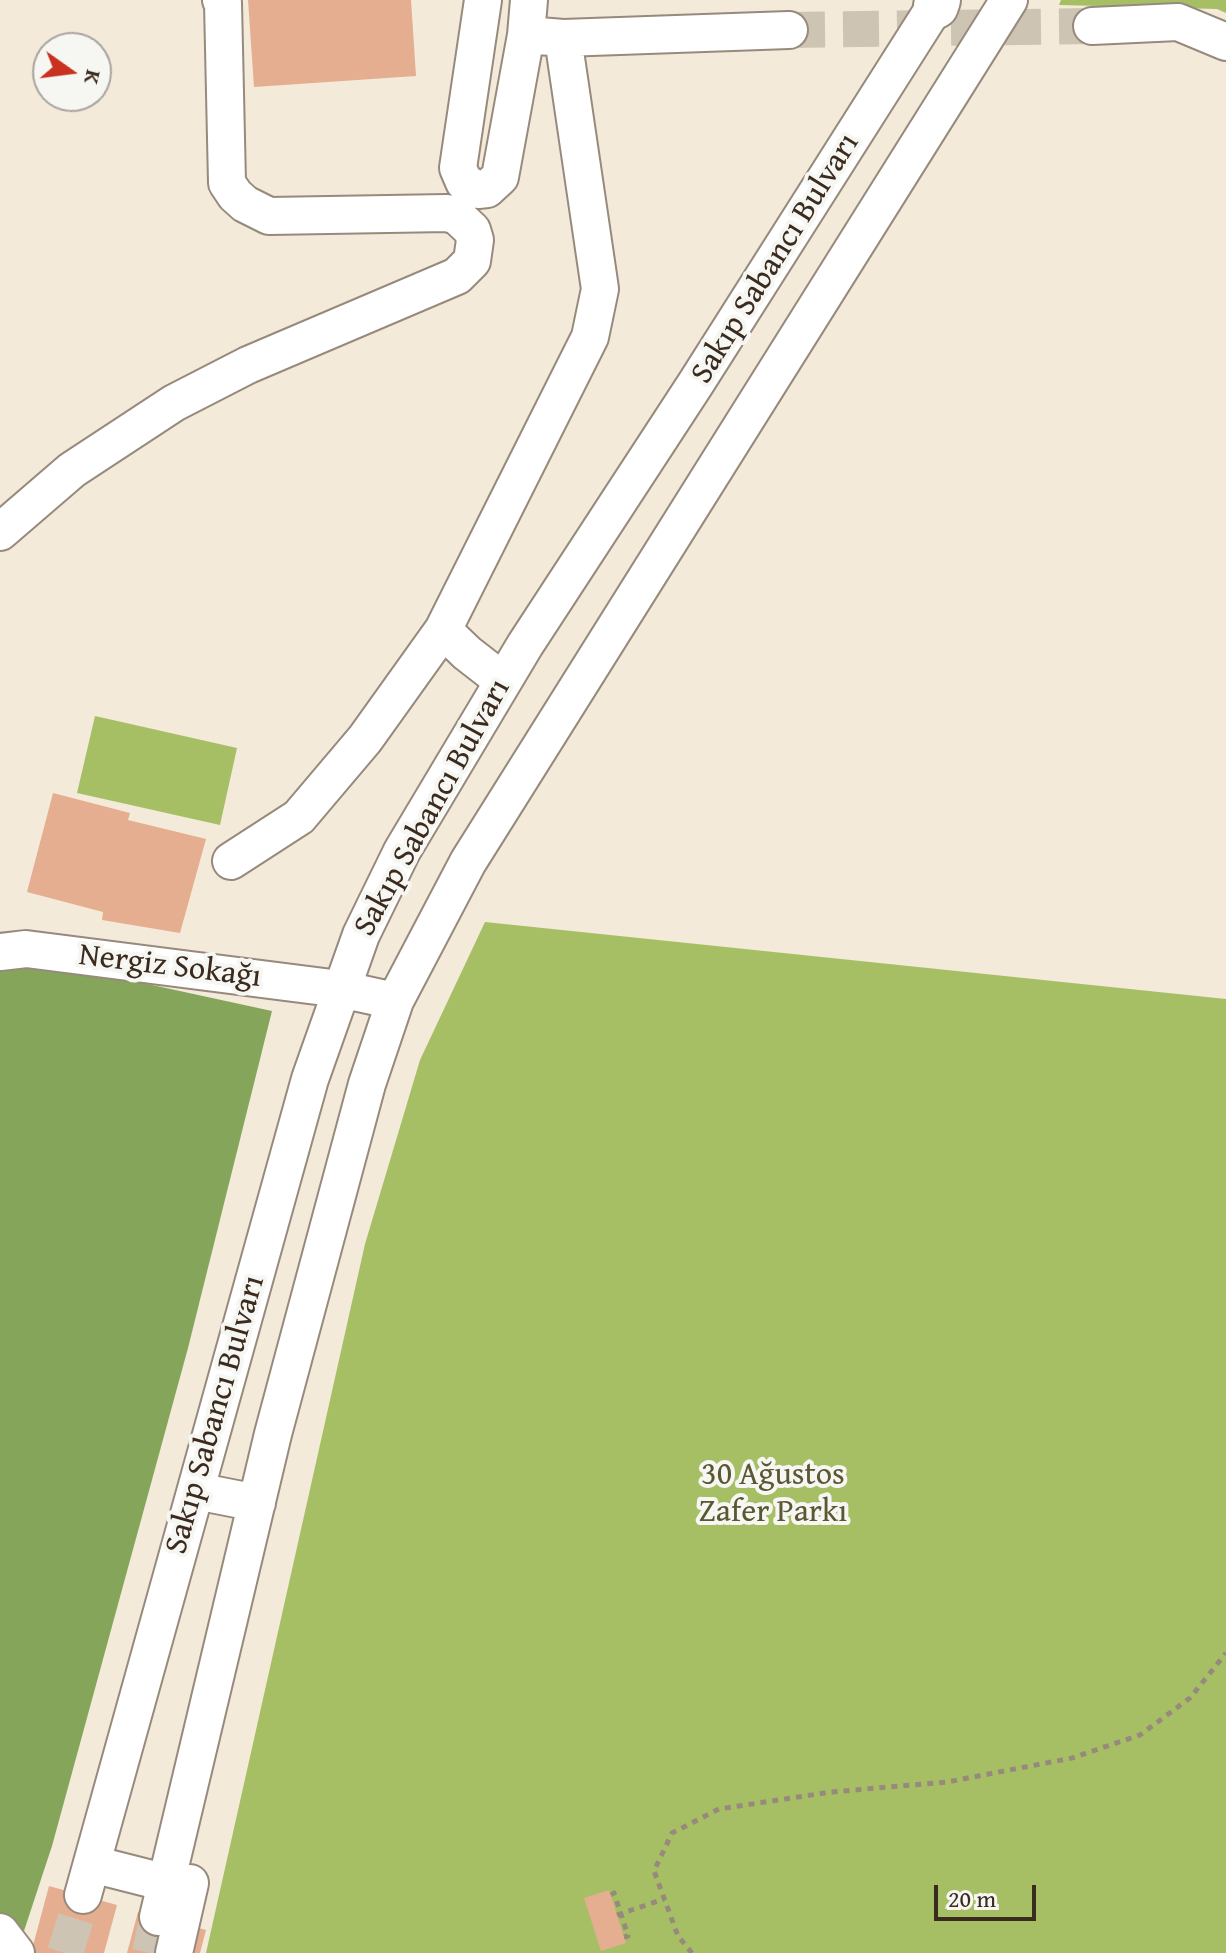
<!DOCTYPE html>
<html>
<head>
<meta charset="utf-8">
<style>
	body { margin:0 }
	#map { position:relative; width:1226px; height:1953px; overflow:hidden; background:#f3eada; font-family:"Gentium Book Plus",serif }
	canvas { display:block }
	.north { position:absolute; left:32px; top:32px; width:80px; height:80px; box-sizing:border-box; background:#f6f6f2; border:2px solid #aba49d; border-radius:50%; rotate:104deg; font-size:22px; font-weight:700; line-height:32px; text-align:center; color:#3b2a1e }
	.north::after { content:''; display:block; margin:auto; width:28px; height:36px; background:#c8321e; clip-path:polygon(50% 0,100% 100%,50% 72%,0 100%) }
	.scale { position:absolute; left:934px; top:1885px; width:102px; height:36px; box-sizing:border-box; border:4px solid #3b2a1e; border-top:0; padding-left:10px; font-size:24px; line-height:28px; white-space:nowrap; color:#3b2a1e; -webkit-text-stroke:6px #f6f6f2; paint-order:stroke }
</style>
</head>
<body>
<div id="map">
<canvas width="1226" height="1953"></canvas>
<div class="north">K</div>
<div class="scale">20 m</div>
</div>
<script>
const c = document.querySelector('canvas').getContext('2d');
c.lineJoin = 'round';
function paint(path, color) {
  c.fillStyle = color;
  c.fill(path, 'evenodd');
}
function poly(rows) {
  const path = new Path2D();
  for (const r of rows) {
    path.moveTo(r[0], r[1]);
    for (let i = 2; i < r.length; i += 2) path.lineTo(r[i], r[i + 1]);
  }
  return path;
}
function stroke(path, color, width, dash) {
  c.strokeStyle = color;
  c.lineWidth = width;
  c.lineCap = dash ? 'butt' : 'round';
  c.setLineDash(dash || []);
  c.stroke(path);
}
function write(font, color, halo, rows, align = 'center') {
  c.font = font + ' "Gentium Book Plus",serif';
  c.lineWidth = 8;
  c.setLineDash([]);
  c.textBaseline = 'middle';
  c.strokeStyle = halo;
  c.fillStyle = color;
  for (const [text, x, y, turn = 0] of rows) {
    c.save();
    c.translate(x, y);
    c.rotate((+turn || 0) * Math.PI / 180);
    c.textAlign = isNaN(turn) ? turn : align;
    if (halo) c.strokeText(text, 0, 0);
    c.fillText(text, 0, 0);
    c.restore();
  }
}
const green = poly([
	[1061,0,1226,0,1226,13,1217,9,1059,5],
	[95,716,237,748,220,825,77,793],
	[485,922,1226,999,1226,1953,206,1953,365,1244,420,1060]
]);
const forest = poly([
	[20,963,106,975,272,1011,188,1348,52,1846,22,1937,0,1953,0,965]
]);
const building = poly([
	[248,0,411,0,416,76,254,87],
	[53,793,130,813,128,820,206,839,180,933,102,920,103,912,27,892],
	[49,1886,117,1905,104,1953,31,1953],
	[609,1890,626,1943,601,1951,584,1898],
	[138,1912,206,1930,200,1953,127,1953]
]);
const minorTunnel = poly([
	[789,30,1092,26],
	[65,1953,83,1895],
	[150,1953,158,1917]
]);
const path = poly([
	[611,1895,614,1893,628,1936,624,1937],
	[617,1915,664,1899],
	[692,1953,678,1936,654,1871,672,1833,719,1809,831,1792,947,1782,1072,1758,1140,1735,1190,1698,1226,1653]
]);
const minor = poly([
	[483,0,458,168,464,182,478,190,487,189,500,177,526,35,529,0],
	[1092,26,1178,22,1226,42],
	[539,36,563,38,789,30],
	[0,532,72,470,174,403,248,365,457,276,472,261,475,240,472,230,457,216,447,213,269,216,245,204,235,195,227,183,223,3,221,0],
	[503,681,467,653,443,630,590,337,600,289,563,38],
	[231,861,299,817,365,739,443,630],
	[0,952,26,949,340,989,395,1001],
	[196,1491,257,1503],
	[92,1864,167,1883],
	[83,1895,310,1079,361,935,402,851,525,645,696,383,939,0],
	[158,1917,273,1434,367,1084,395,1001,468,862,1009,0],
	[0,1932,16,1953],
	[174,1953,190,1883]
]);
const major = poly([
	[936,6,938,0]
]);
const streetNames = [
	["Sakıp Sabancı Bulvarı",776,259,-58],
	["Sakıp Sabancı Bulvarı",433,808,-61],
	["Nergiz Sokağı",170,967,7],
	["Sakıp Sabancı Bulvarı",216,1415,-74]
];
const parkNames = [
	["30 Ağustos",773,1476],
	["Zafer Parkı",773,1513]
];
paint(green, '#a7bf64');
paint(forest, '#85a65a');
paint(building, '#e5ae90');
stroke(minorTunnel, '#cec4b4', 36, [36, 18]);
stroke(minor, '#978a7c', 40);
stroke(major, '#978a7c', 48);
stroke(path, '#978a7c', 5, [6, 6]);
stroke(minor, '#fff', 36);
stroke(major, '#fff', 44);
write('32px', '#3b2a1e', '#f6f6f2', streetNames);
write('32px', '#5b5733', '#f6f6f2', parkNames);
</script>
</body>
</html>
